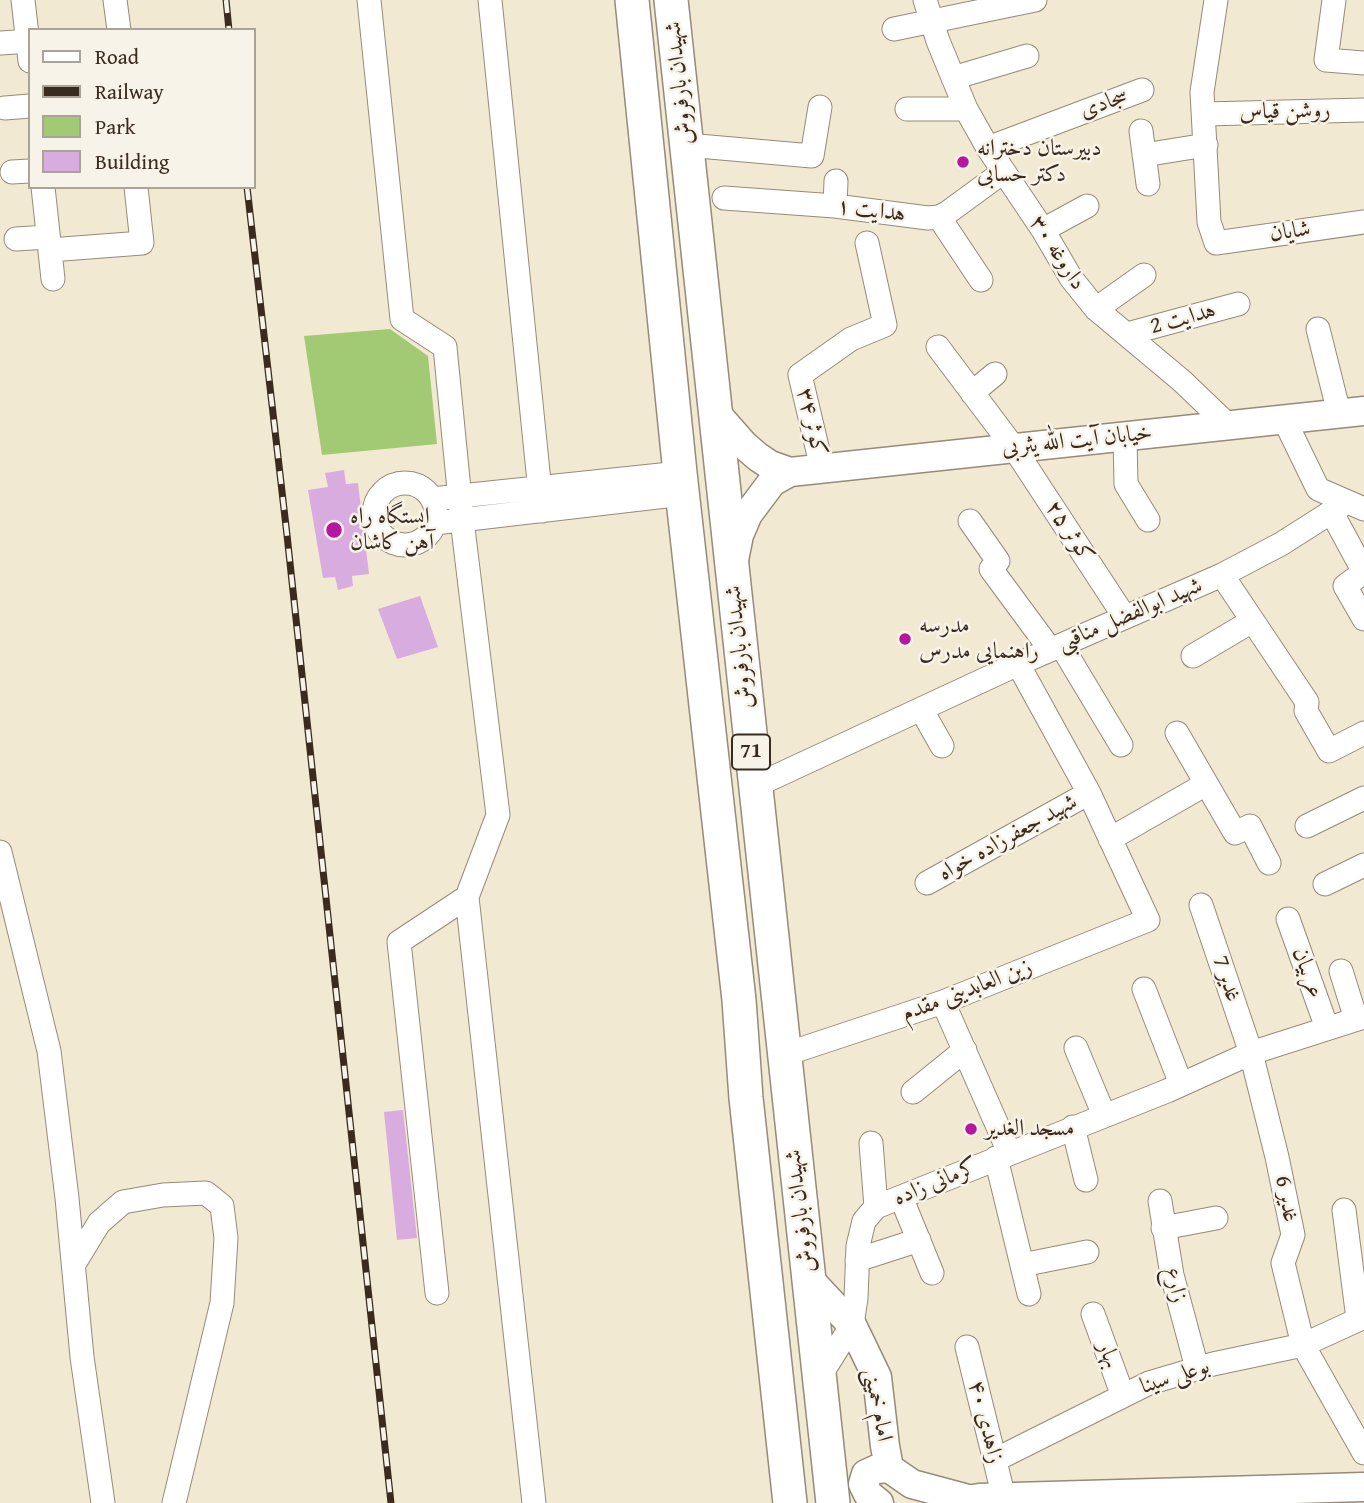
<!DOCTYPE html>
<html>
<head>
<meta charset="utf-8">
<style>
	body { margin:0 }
	#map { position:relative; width:1364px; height:1503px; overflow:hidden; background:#f2e9d3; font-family:"Gentium Book Plus",serif }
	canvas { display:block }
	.legend { position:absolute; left:28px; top:28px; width:228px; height:161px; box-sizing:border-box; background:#f7f3e8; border:2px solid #aca397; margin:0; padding:9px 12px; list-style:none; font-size:21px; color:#3b2a1e }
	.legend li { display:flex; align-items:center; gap:14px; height:35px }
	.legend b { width:35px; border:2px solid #aca397 }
</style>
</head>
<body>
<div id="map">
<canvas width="1364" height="1503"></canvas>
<ul class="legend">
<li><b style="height:9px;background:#fff"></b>Road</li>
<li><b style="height:9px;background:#3b2a1e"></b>Railway</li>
<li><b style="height:19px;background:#a2c974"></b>Park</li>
<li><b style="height:19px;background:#d8acdf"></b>Building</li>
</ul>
</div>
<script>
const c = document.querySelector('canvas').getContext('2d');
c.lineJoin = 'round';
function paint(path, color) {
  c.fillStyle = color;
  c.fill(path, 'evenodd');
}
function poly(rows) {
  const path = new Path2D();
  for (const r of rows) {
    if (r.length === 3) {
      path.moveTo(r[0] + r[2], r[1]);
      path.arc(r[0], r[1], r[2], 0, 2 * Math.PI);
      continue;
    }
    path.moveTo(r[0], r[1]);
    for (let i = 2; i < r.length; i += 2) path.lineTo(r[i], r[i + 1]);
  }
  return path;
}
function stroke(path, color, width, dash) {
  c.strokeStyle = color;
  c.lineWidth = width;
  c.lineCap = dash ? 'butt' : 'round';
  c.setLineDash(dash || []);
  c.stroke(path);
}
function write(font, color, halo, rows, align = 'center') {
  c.font = font + ' "Gentium Book Plus",Amiri,serif';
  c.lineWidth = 5;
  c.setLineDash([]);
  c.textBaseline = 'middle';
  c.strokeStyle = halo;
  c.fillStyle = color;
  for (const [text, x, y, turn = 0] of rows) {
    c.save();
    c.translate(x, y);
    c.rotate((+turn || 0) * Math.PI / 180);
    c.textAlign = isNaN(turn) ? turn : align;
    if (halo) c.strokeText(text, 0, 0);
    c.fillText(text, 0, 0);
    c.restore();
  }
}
const green = poly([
	[390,329,428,356,437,444,322,455,304,336]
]);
const building = poly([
	[344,470,346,484,358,483,369,574,352,576,353,586,338,590,335,577,323,578,308,490,328,487,325,473],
	[420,596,438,647,397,659,378,609],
	[403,1110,417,1238,397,1240,384,1112]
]);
const minor = poly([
	[23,0,30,61],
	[115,0,119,30],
	[369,0,402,319,445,347,462,520,498,815,467,897,399,942,437,1293],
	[490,0,542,511],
	[925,0,938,41,966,109,988,148,1043,230,1071,278,1096,309,1182,381,1228,425],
	[1216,0,1202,92,1209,222,1216,243,1364,222],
	[1334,0,1326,60,1364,63],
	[894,29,1035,0],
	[1,43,30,41],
	[953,78,1027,56],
	[5,108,30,106],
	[907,109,966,109],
	[1205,114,1364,110],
	[1141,131,1148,184],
	[687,145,812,156,820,107],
	[988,148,1142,90],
	[1144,155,1206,145],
	[12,172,30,171],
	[43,187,53,279],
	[724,198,835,206,928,218,939,217,947,213,1003,172],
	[835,206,836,181],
	[939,217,981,280],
	[1043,230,1087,206],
	[16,239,48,237],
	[50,250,142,243,136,187],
	[1096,309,1144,275],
	[1318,329,1339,413],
	[1127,334,1238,304],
	[938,347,1014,448,1124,616],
	[972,393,995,374],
	[1284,419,1318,489,1364,509],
	[1125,436,1126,484,1148,520],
	[822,468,800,375,851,339,885,325,867,243],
	[405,514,31],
	[432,499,680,473],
	[1332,513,1364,572,1345,586,1364,619],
	[970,521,998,561,991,569,1050,649],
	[435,523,683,494],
	[1222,575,1307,702,1306,711,1329,751,1364,733],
	[1061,645,1121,745],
	[1193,656,1252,621],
	[921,709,942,746],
	[1177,733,1235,833,1250,826,1269,863],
	[755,786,1018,664,1222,575,1281,544,1347,502],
	[1307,826,1364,798],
	[1110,839,1206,784],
	[0,852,49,1051,67,1198,82,1357,103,1503],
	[927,883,1089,793],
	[1325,884,1364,865],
	[467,897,534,1503],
	[1201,905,1251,1053,1277,1157,1293,1235,1283,1263,1303,1345,1364,1453],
	[1288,919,1327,1028],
	[1341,971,1356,1019],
	[1144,989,1181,1084],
	[943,1002,1009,1152],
	[1076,1048,1104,1115],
	[783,1055,943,1002,1148,920,1089,793,1018,664],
	[913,1092,965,1050],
	[1073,1127,1086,1180],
	[871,1143,876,1207],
	[996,1158,1029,1294],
	[901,1197,932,1273],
	[1160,1201,1172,1275,1197,1368],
	[1344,1210,1358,1319],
	[1163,1228,1216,1218],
	[857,1260,919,1240],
	[74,1264,99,1223,123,1202,163,1195,206,1193,222,1206,226,1238,222,1303,174,1503],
	[1022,1265,1087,1252],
	[1093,1314,1123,1396],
	[967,1347,1004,1498],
	[820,1376,852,1325,856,1298,858,1246,864,1221,876,1207,1167,1091,1251,1053,1364,1017],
	[995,1460,1149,1383,1213,1364,1303,1345,1364,1317]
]);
const major = poly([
	[715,412,744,445,758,457,770,465,790,472],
	[734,560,739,535,748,514,772,482,790,472,1364,411],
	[809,1279,852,1325,877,1377,885,1446,889,1468],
	[879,1503,868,1494,863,1484,866,1474,877,1469,889,1468,912,1484,968,1499],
	[950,1503,979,1498,1364,1487]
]);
const highway = poly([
	[632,0,680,473,739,1000,746,1098,790,1503],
	[671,0,833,1503]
]);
const rail = poly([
	[226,0,229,30],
	[247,187,287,535,391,1503]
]);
const markers = [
	[963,162,7,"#b5179e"],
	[334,530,9,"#b5179e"],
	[905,639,7,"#b5179e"],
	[971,1129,7,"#b5179e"]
];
const shields = [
	[751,752,38]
];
const shieldNames = [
	["71",751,752]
];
const streetNames = [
	["شهیدان بارفروش",680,83,-96],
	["سجادی",1104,104,-20],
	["روشن قیاس",1285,112,-1],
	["هدایت ۱",871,211,7],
	["شایان",1290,232,-8],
	["داروغه ۳۰",1057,253,57],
	["هدایت 2",1183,319,-15],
	["کوثر ۳۴",811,422,77],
	["خیابان آیت الله یثربی",1077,441,-6],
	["کوثر ۲۵",1069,532,57],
	["شهید ابوالفضل مناقبی",1130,615,-23],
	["شهیدان بارفروش",740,647,-96],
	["شهید جعفرزاده خواه",1008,838,-29],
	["عربیان",1307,973,70],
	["غدیر 7",1226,979,71],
	["زین العابدینی مقدم",967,991,-21],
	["کرمانی زاده",936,1183,-22],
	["غدیر 6",1286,1199,79],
	["شهیدان بارفروش",801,1211,-97],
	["زارع",1175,1285,78],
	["بهار",1108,1355,70],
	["بوعلی سینا",1175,1377,-18],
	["امام خمینی",877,1405,79],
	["زاهدی ۴۰",985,1422,76]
];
const poiNames = [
	["دبیرستان دخترانه",977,149],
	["دکتر حسابی",977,175],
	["ایستگاه راه",350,517],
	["آهن کاشان",350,543],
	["مدرسه",919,626],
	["راهنمایی مدرس",919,652],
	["مسجد الغدیر",985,1129]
];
paint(green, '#a2c974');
paint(building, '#d8acdf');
stroke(minor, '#968a78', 25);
stroke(major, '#968a78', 31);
stroke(highway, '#968a78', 36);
stroke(minor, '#fff', 23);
stroke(major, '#fff', 28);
stroke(highway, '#fff', 33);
stroke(rail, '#3b2a1e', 7);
stroke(rail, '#f7f3e8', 4.5, [13]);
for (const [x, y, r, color] of markers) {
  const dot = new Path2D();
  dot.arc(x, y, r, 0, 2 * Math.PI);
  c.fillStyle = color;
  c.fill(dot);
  stroke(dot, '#f7f3e8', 2.5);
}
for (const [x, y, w] of shields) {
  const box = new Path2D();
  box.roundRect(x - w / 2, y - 17.5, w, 35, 5);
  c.fillStyle = '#f7f3e8';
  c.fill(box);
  stroke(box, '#3b2a1e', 2);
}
write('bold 21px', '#3b2a1e', null, shieldNames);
write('23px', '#3b2a1e', '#f7f3e8', streetNames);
write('23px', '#3b2a1e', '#f7f3e8', poiNames, 'left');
</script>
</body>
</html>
